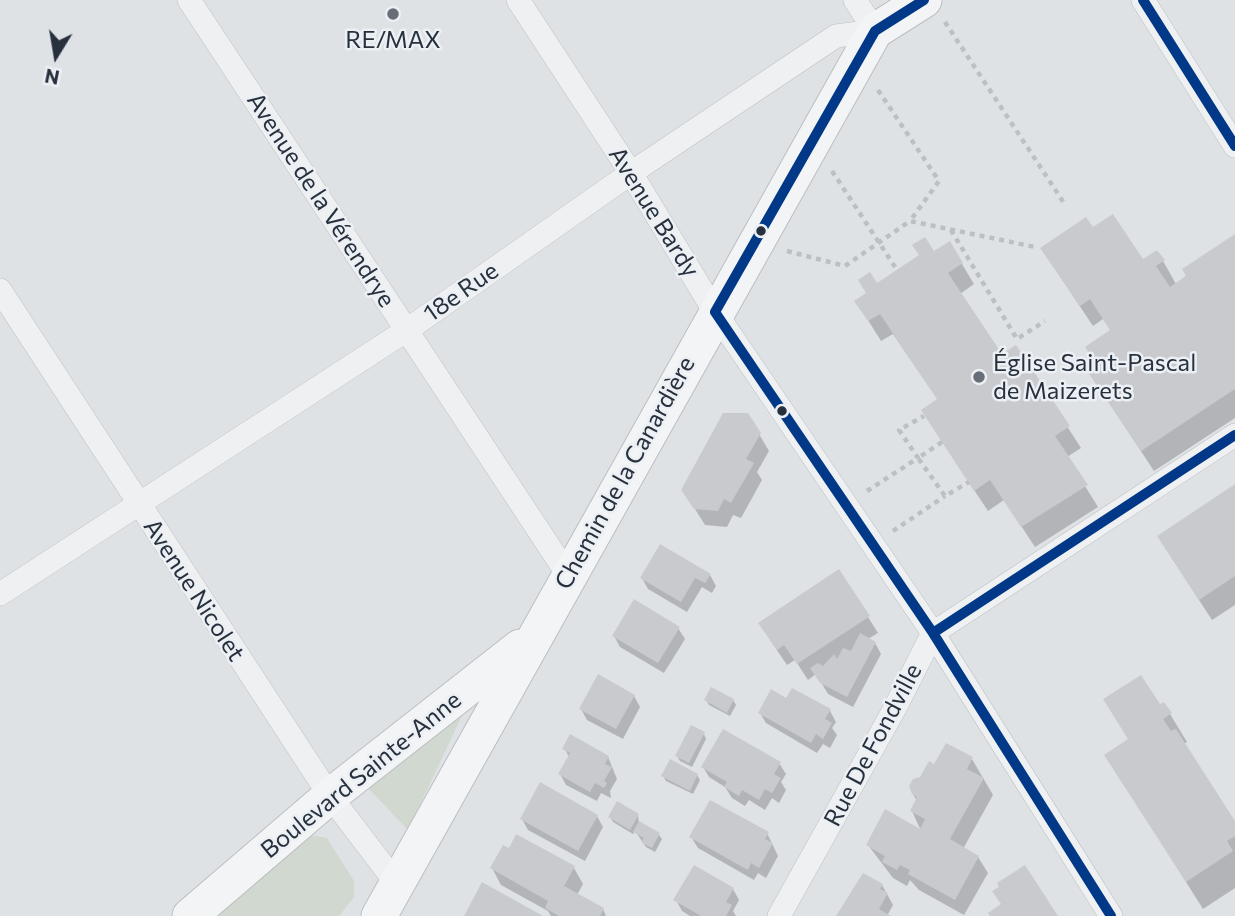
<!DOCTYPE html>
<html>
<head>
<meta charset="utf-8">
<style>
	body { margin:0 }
	#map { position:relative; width:1235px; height:916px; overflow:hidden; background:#dfe2e5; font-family:Commissioner,sans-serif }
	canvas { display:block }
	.north { position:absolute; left:21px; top:21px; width:70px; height:70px; -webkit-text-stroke:5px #ecf0f4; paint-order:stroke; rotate:191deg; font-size:19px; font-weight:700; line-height:28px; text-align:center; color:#27303d }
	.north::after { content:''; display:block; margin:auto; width:24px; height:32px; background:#27303d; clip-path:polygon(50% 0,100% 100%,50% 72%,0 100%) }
</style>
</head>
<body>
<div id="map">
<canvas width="1235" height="916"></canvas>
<div class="north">N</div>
</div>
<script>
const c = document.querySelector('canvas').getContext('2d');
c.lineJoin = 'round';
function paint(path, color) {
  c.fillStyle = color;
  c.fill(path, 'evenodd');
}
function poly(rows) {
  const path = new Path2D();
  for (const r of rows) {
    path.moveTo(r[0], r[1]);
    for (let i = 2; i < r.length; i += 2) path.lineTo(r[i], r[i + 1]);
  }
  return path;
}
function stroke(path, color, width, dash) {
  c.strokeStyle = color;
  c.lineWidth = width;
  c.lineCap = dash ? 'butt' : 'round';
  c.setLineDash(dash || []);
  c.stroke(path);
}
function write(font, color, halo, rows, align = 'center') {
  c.font = font + ' Commissioner,sans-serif';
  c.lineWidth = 5;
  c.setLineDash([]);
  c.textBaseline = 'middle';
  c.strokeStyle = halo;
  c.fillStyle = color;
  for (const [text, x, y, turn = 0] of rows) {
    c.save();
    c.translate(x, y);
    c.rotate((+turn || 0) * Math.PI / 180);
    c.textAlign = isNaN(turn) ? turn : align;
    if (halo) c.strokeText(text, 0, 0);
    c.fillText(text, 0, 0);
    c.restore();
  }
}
const green = poly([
	[476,686,408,830,367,787],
	[308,835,327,838,354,881,354,897,339,916,200,916]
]);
const shadow = poly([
	[1092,229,1143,262,1163,261,1176,284,1235,236,1235,418,1154,471,1096,383,1092,356,1111,331,1103,319,1093,326,1055,269],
	[934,253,962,264,974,284,960,294,1002,357,1016,347,1081,448,1067,457,1098,507,1035,547,1004,500,988,511,935,431,938,400,893,334,881,341,856,301,877,285],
	[759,434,769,451,757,472,762,480,741,518,733,515,727,527,705,525,683,490],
	[1235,488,1235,605,1212,620,1171,557],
	[710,575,716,586,712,593,702,587,687,612,648,589,642,578],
	[868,617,878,633,868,639,875,643,881,654,853,707,828,694,816,674,808,680,795,660,787,665,770,640],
	[678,628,685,639,664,673,620,647,614,636],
	[634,696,640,707,623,739,587,720,581,709],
	[706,700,733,700,736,705,730,716,709,705],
	[787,700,830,711,836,722,832,728,837,735,830,748,823,744,817,753,766,723,760,713],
	[1160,707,1170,714,1187,742,1184,744,1235,825,1235,888,1203,909,1106,755,1129,740],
	[704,734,706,739,692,767,680,761,677,756],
	[565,749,608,757,617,779,610,791,611,798,601,793,597,801,566,785,560,774,569,757],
	[972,759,993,795,963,849,978,857,988,873,964,915,919,890,910,880,907,886,893,878,868,845,921,831,912,811,917,801,913,794,921,778,935,766],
	[779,763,786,774,781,782,786,790,779,803,772,798,765,810,749,800,745,806,732,798,725,787,709,777,703,767],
	[697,775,700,780,693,794,666,781,663,776],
	[618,804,638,816,639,823,659,835,662,839,655,852,646,847,635,831,633,834,613,822,610,817],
	[597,816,603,827,585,861,528,830,522,819],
	[767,833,778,856,766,878,758,873,754,880,698,848,691,837],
	[492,868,574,868,583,884,577,895,603,909,606,916,551,916,548,911,501,885],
	[863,875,882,885,893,905,887,916,838,916],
	[733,889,739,900,733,911,736,916,690,916,682,911,676,900]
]);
const building = poly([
	[1113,214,1143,259,1157,250,1165,260,1156,266,1170,287,1186,276,1182,269,1235,234,1235,389,1141,451,1081,362,1090,355,1085,347,1110,330,1090,299,1080,306,1040,248,1086,217,1093,227],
	[925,237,934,251,950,241,963,263,948,273,1002,354,1016,345,1070,426,1055,436,1088,485,1021,527,990,480,974,491,921,410,937,399,880,314,868,321,854,301,866,293,858,280,870,272,877,283,919,255,912,245],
	[723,413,748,413,761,433,746,459,754,463,731,503,724,499,718,511,694,509,681,490],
	[1235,484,1235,576,1199,600,1157,536],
	[660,544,711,574,705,583,695,578,681,602,640,578],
	[839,569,870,616,797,664,784,645,777,650,758,623],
	[634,599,680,627,658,663,612,636],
	[860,633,876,642,847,697,820,683,810,668,818,663,823,666,834,654,837,659,843,648,851,651],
	[598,674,635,695,616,729,579,709],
	[1141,675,1160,704,1164,702,1172,713,1163,719,1171,731,1176,729,1235,821,1235,836,1227,841,1233,851,1186,882,1104,755,1128,739,1103,699],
	[711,687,734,699,727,713,704,700],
	[792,688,831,709,825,719,832,723,823,739,816,734,811,743,758,713,771,689,786,698],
	[691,725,705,732,689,763,675,756],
	[723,729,781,762,774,774,781,778,772,793,765,789,759,800,742,790,739,796,724,787,727,782,701,767],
	[570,734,609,756,605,764,612,767,604,781,607,783,604,788,595,783,590,792,558,774,570,753,562,749],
	[946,743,973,757,967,769,984,778,950,839,979,856,955,900,908,874,910,870,900,865,897,870,882,862,885,856,866,845,885,809,920,829,925,819,910,811,917,797,912,794,909,786,913,779,920,777,929,761,934,764],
	[670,759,698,774,690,791,661,776],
	[540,782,598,815,578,851,520,819],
	[710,800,769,832,765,839,773,843,759,868,751,863,748,870,689,837],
	[617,801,639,814,630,830,608,817],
	[639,821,660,833,652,848,641,842,644,838,633,832],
	[516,834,575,866,564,886,604,908,600,916,559,916,545,908,548,901,490,868,503,845,509,848],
	[694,865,734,888,726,902,732,905,726,916,701,916,673,900],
	[1025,865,1058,916,990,916,988,913,1001,904,992,891,999,887,997,883],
	[863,873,883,884,880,889,888,893,879,909,891,916,836,916],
	[482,882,543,916,464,916]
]);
const path = poly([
	[945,22,1064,203],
	[878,90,939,181,910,221,1035,247],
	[832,171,897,270],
	[951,230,1017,339,1045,321],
	[787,251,845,266,910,221],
	[942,442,918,458,945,496,969,482],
	[867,491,918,458,899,430,924,416],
	[893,531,945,496]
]);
const street = poly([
	[189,0,568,575],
	[518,0,631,173,715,312,933,633,1111,916],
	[1143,0,1235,146],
	[0,290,330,796,397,884],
	[0,594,407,330,631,173,836,36,875,31,855,0],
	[779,916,895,708,933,633,1235,435]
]);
const primary = poly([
	[190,916,330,796,520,647],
	[379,916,875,31,924,0]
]);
const bus1 = poly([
	[924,0,875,31,715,312,933,633,1111,916],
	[1143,0,1235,146],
	[933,633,1235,435]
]);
const markers = [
	[393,14,7,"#676e78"],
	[761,231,6,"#27303d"],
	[979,377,7,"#676e78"],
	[782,411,6,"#27303d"]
];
const poiNames = [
	["RE/MAX",393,40],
	["Église Saint-Pascal",993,363,"left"],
	["de Maizerets",993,391,"left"]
];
const streetNames = [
	["Avenue de la Vérendrye",321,200,57],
	["Avenue Bardy",654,212,58],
	["18e Rue",461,292,-35],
	["Chemin de la Canardière",625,473,-61],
	["Avenue Nicolet",194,590,57],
	["Rue De Fondville",873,745,-62],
	["Boulevard Sainte-Anne",361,775,-39]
];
paint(green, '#d0d8d0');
paint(shadow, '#0003');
paint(building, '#c8cacd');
stroke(street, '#bec0c3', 24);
stroke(primary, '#bcbfc2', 37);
stroke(path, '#bdc0c3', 4.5, [5, 5]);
stroke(street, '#eff0f1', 23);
stroke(primary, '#f3f4f5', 35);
stroke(bus1, '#013888', 10);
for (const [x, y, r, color] of markers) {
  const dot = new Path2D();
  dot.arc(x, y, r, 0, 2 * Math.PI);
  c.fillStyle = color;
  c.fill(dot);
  stroke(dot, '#ecf0f4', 2.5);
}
write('24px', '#27303d', '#ecf0f4', poiNames);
write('24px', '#27303d', '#ecf0f4', streetNames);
</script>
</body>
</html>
